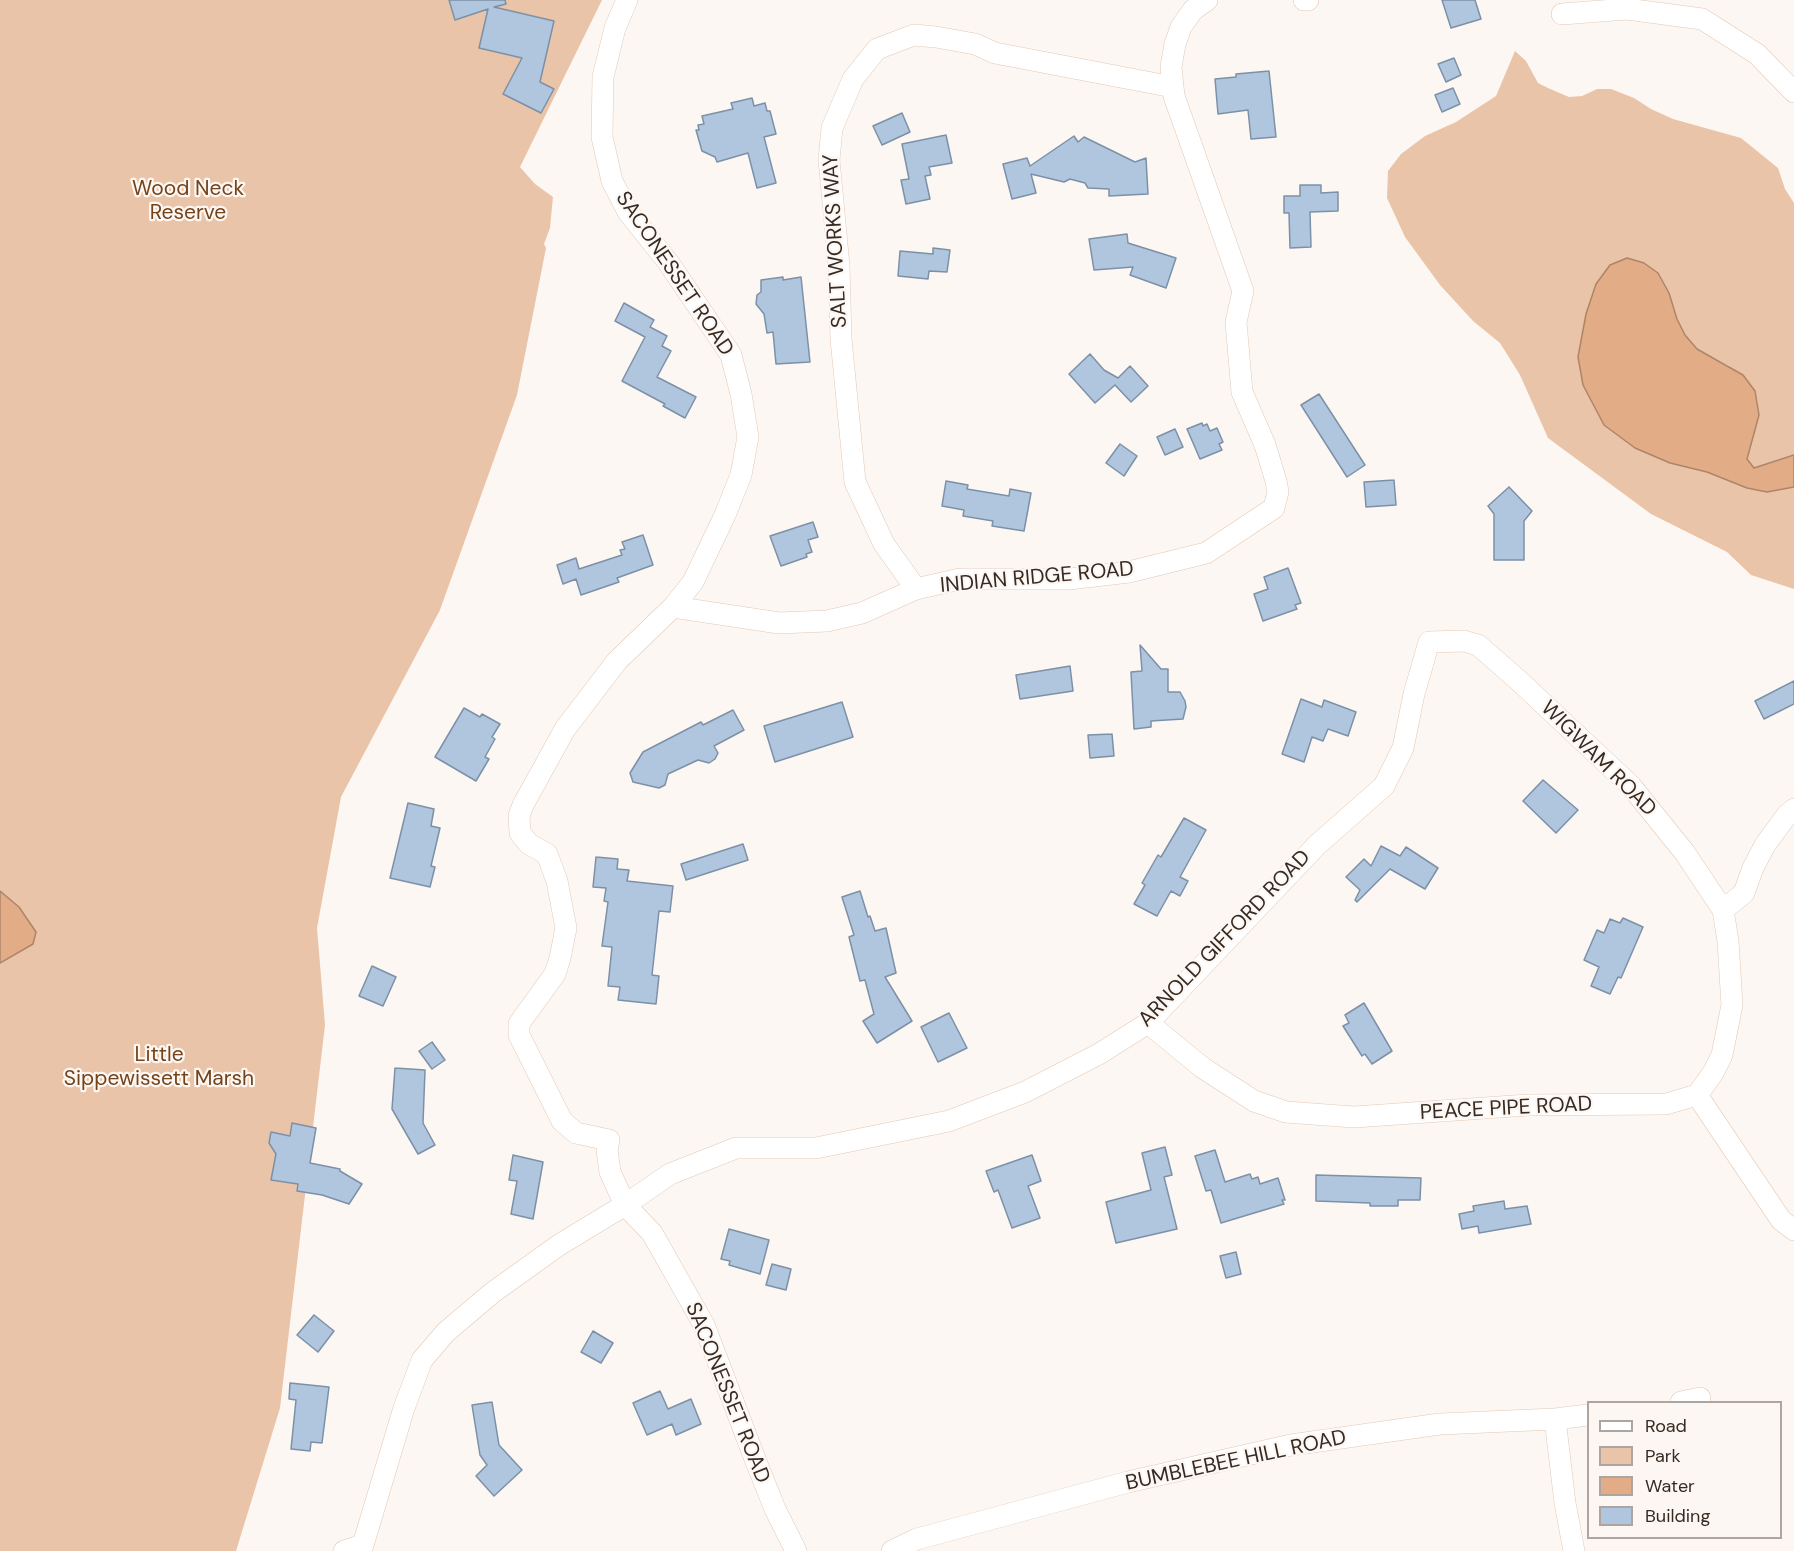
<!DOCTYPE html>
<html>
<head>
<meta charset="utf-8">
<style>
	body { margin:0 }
	#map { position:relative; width:1794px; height:1551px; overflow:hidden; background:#fdf7f3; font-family:"DM Sans",sans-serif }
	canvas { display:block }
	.legend { position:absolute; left:1587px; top:1401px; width:195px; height:138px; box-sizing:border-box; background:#fdf7f3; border:2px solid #ada5a0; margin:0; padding:8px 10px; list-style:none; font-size:18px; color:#362b23 }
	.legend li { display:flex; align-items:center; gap:12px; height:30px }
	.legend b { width:30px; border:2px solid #ada5a0 }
</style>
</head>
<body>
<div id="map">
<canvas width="1794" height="1551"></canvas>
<ul class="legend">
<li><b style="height:8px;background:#fff"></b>Road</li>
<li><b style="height:16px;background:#eac4a8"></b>Park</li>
<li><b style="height:16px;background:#e1ac86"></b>Water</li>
<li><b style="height:16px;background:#b0c6de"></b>Building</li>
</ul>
</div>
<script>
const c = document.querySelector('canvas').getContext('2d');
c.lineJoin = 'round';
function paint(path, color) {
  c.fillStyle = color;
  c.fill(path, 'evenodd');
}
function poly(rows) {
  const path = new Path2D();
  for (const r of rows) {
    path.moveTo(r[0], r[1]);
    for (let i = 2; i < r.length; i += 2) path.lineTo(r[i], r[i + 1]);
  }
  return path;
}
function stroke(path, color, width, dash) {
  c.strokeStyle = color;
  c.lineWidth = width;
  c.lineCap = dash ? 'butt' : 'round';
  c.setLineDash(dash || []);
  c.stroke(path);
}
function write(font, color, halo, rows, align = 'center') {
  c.font = font + ' "DM Sans",sans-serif';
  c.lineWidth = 4.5;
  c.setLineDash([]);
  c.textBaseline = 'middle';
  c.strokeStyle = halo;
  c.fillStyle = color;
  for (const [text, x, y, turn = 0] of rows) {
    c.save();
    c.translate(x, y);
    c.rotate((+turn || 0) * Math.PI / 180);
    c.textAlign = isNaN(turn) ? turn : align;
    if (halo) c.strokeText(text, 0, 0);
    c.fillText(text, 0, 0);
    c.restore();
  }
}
const green = poly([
	[0,0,602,0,520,167,535,184,553,197,550,228,544,244,546,248,517,395,440,610,341,797,317,928,325,1025,280,1408,236,1551,0,1551],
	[1515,51,1526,61,1538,83,1548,88,1569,97,1582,96,1597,89,1611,89,1634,98,1651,109,1673,119,1741,138,1778,168,1785,189,1794,203,1794,455,1754,468,1747,459,1759,415,1729,366,1697,349,1685,335,1677,319,1669,293,1670,463,1707,472,1747,488,1794,487,1794,589,1751,575,1727,552,1651,514,1548,438,1520,375,1500,343,1473,321,1440,285,1405,237,1387,198,1388,171,1401,154,1425,136,1456,122,1496,96]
]);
const water = poly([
	[1627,258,1644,263,1658,273,1669,293,1677,319,1685,335,1697,349,1743,375,1755,391,1759,415,1747,459,1754,468,1794,455,1794,487,1767,492,1747,488,1707,472,1670,463,1635,448,1604,425,1583,385,1578,357,1586,314,1596,284,1610,265,1627,258],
	[0,891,19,907,36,932,33,944,0,963,0,891]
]);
const building = poly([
	[449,0,505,0,506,4,494,7,554,21,540,82,554,89,541,113,503,94,522,58,479,48,488,9,455,20,449,0],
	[1442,0,1475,0,1481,19,1451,28,1442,0],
	[1454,58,1461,75,1446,82,1438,64,1454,58],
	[1269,71,1276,137,1251,139,1248,110,1218,114,1215,79,1236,77,1236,74,1269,71],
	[1453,88,1460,104,1442,112,1435,95,1453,88],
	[752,98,754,106,765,103,767,111,770,111,776,134,764,137,776,183,757,188,748,153,717,162,715,157,702,151,696,130,699,130,698,125,704,124,702,116,733,109,731,103,752,98],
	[902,113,910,132,882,145,873,126,902,113],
	[946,135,952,163,929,167,931,175,925,176,930,199,906,204,901,180,909,179,902,144,946,135],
	[1074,136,1078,142,1084,137,1135,162,1146,158,1148,194,1109,196,1109,189,1088,188,1085,183,1070,179,1064,182,1031,174,1036,193,1012,199,1003,164,1027,158,1030,166,1074,136],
	[1300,185,1321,185,1321,193,1338,192,1338,211,1310,212,1311,247,1290,248,1289,213,1284,213,1284,196,1300,196,1300,185],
	[1127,234,1128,243,1176,258,1166,288,1130,275,1133,267,1094,270,1089,239,1127,234],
	[933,248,950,250,947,272,929,271,928,279,898,276,900,251,933,254,933,248],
	[783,277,783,280,801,277,810,362,776,364,773,332,767,333,764,314,756,304,757,295,761,292,761,280,783,277],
	[624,303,654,320,650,327,667,336,662,346,671,351,657,377,696,397,685,418,663,406,665,404,622,381,645,337,615,321,624,303],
	[1090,354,1104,370,1118,378,1130,366,1148,386,1131,402,1115,385,1095,403,1069,374,1090,354],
	[1319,394,1365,465,1347,477,1301,405,1319,394],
	[1202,423,1203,426,1207,424,1210,431,1217,428,1223,442,1219,444,1222,450,1200,459,1187,429,1202,423],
	[1175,429,1183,447,1165,455,1157,437,1175,429],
	[1120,444,1137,456,1124,476,1106,463,1120,444],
	[1394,480,1396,505,1366,507,1364,482,1394,480],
	[946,481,968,485,967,489,1009,496,1010,489,1031,493,1024,531,992,526,993,521,963,516,964,510,942,506,946,481],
	[1509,487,1532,511,1524,521,1524,560,1494,560,1494,514,1488,506,1509,487],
	[813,522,818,537,808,540,812,552,806,554,807,557,781,566,770,536,813,522],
	[643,535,653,565,617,578,619,582,581,595,576,579,563,584,557,565,576,558,579,569,622,555,620,550,625,549,622,542,643,535],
	[1288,568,1301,603,1295,605,1297,609,1263,621,1254,594,1268,589,1264,577,1288,568],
	[1140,645,1161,669,1168,669,1168,692,1180,692,1185,701,1186,707,1183,719,1151,721,1151,727,1134,729,1131,672,1142,671,1140,645],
	[1070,666,1073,691,1020,699,1016,675,1070,666],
	[1794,681,1794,704,1764,719,1755,701,1794,681],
	[1301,699,1322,707,1324,700,1356,712,1348,736,1328,729,1323,741,1312,737,1304,762,1282,754,1301,699],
	[842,702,853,737,775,762,764,726,842,702],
	[464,708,480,717,482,714,500,724,492,737,495,739,485,757,489,759,476,781,435,757,464,708],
	[733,710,744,730,714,746,718,753,715,759,709,763,698,760,668,774,665,785,659,788,633,782,630,773,643,752,701,722,703,725,733,710],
	[1112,734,1114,756,1090,758,1088,735,1112,734],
	[1543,780,1578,810,1556,833,1523,801,1543,780],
	[408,803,434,809,431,826,440,828,431,866,435,867,430,887,390,878,408,803],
	[1184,818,1206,830,1180,877,1188,881,1180,896,1171,891,1157,916,1134,904,1145,885,1142,883,1158,855,1161,857,1184,818],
	[743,844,748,860,686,880,681,864,743,844],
	[1381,846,1400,856,1406,847,1438,868,1425,889,1390,869,1357,902,1355,900,1360,890,1346,877,1364,859,1371,866,1381,846],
	[596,857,618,859,617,869,629,870,627,881,673,886,670,912,659,911,652,975,659,976,656,1004,618,1000,620,987,608,986,612,947,602,946,608,902,604,901,606,888,593,887,596,857],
	[860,891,868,917,870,916,875,931,886,928,896,973,885,977,912,1021,877,1043,863,1021,874,1014,865,980,860,981,849,937,854,935,842,897,860,891],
	[1623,918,1643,927,1621,978,1618,977,1610,994,1591,986,1599,967,1584,960,1597,930,1604,933,1610,919,1620,923,1623,918],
	[372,966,396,977,383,1006,359,996,372,966],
	[1364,1003,1392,1051,1372,1064,1365,1054,1362,1056,1343,1026,1349,1023,1345,1015,1364,1003],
	[949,1013,967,1048,938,1062,921,1027,949,1013],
	[432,1042,445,1060,432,1069,419,1051,432,1042],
	[395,1068,425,1070,423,1123,435,1145,418,1154,392,1109,395,1068],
	[292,1123,316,1128,310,1163,340,1169,340,1171,362,1184,349,1204,322,1195,297,1191,298,1184,271,1180,276,1154,269,1143,271,1132,290,1136,292,1123],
	[1165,1147,1172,1175,1164,1177,1177,1229,1116,1243,1106,1202,1151,1190,1142,1153,1165,1147],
	[1215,1150,1225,1182,1250,1174,1252,1179,1258,1177,1260,1184,1278,1178,1285,1200,1282,1200,1284,1204,1221,1223,1211,1190,1206,1191,1195,1156,1215,1150],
	[513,1155,543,1162,533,1219,511,1214,517,1181,509,1180,513,1155],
	[1032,1155,1041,1181,1028,1186,1040,1218,1012,1228,998,1190,994,1192,986,1171,1032,1155],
	[1316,1175,1421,1178,1420,1200,1398,1200,1398,1206,1370,1206,1370,1203,1316,1201,1316,1175],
	[1504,1201,1505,1209,1527,1206,1531,1224,1479,1233,1478,1226,1462,1229,1459,1214,1474,1211,1473,1206,1504,1201],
	[729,1229,769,1240,760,1274,729,1265,730,1261,721,1259,729,1229],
	[1236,1252,1241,1274,1226,1278,1220,1256,1236,1252],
	[772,1264,791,1269,786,1290,766,1285,772,1264],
	[314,1315,334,1331,318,1352,297,1335,314,1315],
	[593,1331,613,1343,601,1363,581,1352,593,1331],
	[290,1383,329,1387,322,1443,311,1442,310,1451,291,1449,296,1400,289,1399,290,1383],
	[660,1391,668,1409,691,1399,701,1424,676,1435,672,1424,647,1435,633,1403,660,1391],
	[492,1402,499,1445,522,1470,494,1496,476,1476,487,1465,480,1455,472,1405,492,1402]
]);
const street = poly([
	[627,0,615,28,603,77,602,137,612,181,628,212,668,262,731,355,741,394,748,437,741,475,725,515,693,582,673,607,617,661,565,729,523,805,519,816,520,833,529,844,547,854,557,881,566,928,560,958,555,974,523,1018,519,1024,519,1035,562,1121,576,1133,609,1140,607,1150,610,1172,625,1205,652,1233,704,1325,755,1459,775,1509,796,1551],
	[1304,0,1308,0],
	[1562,14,1627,9,1702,19,1757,54,1794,92],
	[916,589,884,544,855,482,841,339,839,266,829,160,832,128,853,79,877,49,914,35,936,37,975,44,995,53,1173,87],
	[673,607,779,623,827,621,862,613,916,589,960,579,1069,579,1129,572,1206,553,1274,508,1278,492,1276,481,1265,445,1242,392,1236,322,1243,291,1174,96,1171,67,1175,44,1181,27,1193,10,1207,0],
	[1148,1023,1203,1068,1254,1101,1286,1112,1354,1117,1528,1105,1666,1104,1697,1095,1713,1073,1722,1055,1732,1005,1728,941,1723,910],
	[1697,1095,1781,1220,1794,1230],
	[1681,1402,1700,1398],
	[1555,1419,1565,1503,1574,1551],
	[363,1545,404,1408,422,1360,446,1332,492,1293,559,1245,625,1205,670,1174,736,1148,816,1148,949,1121,1025,1092,1099,1054,1148,1023,1317,845,1384,786,1403,748,1414,694,1429,642,1464,641,1478,645,1517,679,1631,786,1685,853,1723,910,1744,893,1753,868,1765,845,1787,815,1794,809],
	[344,1551,363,1545],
	[892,1551,917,1539,1128,1482,1291,1445,1440,1424,1555,1419,1588,1415]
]);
const parkNames = [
	["Wood Neck",188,189],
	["Reserve",188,213],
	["Little",159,1055],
	["Sippewissett Marsh",159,1079]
];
const streetNames = [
	["SALT WORKS WAY",836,241,-93],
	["SACONESSET ROAD",674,274,56],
	["INDIAN RIDGE ROAD",1037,578,-5],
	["WIGWAM ROAD",1598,759,45],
	["ARNOLD GIFFORD ROAD",1225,939,-46],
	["PEACE PIPE ROAD",1506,1109,-3],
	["SACONESSET ROAD",727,1393,68],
	["BUMBLEBEE HILL ROAD",1236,1461,-12]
];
paint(green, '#eac4a8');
paint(water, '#e1ac86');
stroke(water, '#ae8568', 1.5);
paint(building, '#b0c6de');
stroke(building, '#7c91a7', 1.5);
stroke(street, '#e3c7b3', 22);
stroke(street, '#fff', 21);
write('21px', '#754319', '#fdf7f3', parkNames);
write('21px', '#362b23', '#fdf7f3', streetNames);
</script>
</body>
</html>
